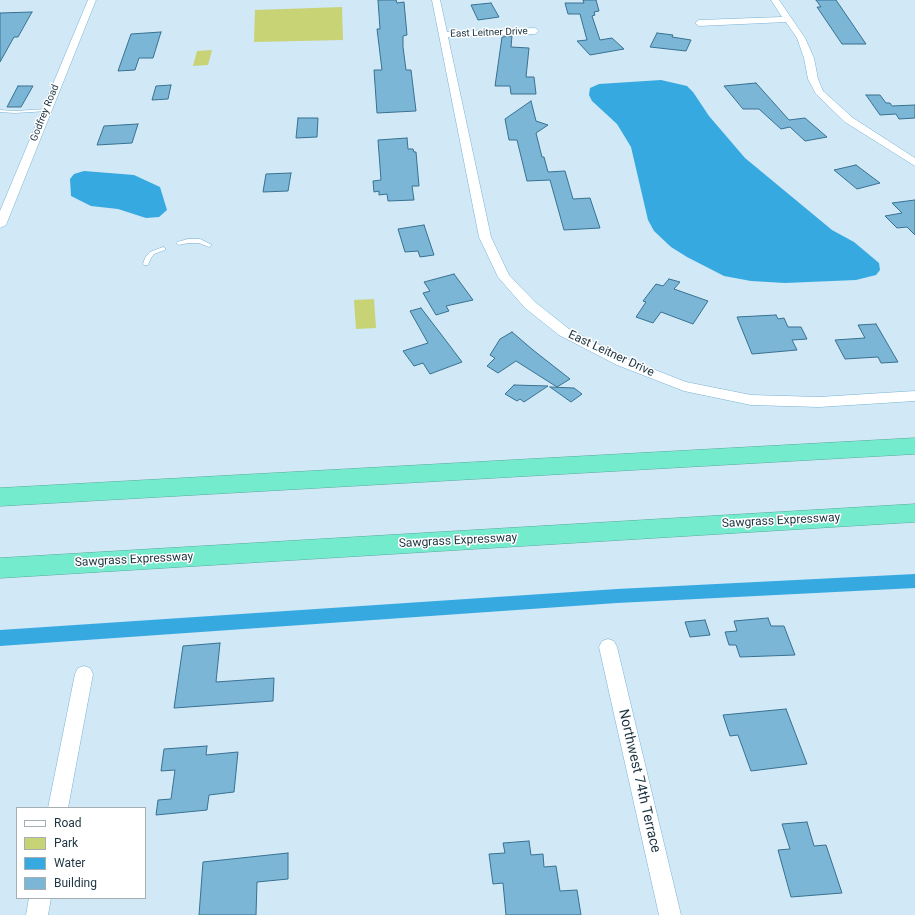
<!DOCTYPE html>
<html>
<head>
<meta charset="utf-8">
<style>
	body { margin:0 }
	#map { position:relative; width:915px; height:915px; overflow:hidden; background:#d1e8f6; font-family:Roboto,sans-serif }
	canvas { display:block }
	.legend { position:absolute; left:16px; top:807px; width:130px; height:92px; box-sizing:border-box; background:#fff; border:1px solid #a4aeb3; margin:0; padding:5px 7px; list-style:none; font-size:12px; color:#1c3441 }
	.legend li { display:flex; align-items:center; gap:8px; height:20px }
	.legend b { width:20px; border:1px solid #a4aeb3 }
</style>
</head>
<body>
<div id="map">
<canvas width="915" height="915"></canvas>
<ul class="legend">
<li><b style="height:5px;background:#fff"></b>Road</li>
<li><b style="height:11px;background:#c8d375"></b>Park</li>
<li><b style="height:11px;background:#37a9e1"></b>Water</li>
<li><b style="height:11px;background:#7cb6d7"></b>Building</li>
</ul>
</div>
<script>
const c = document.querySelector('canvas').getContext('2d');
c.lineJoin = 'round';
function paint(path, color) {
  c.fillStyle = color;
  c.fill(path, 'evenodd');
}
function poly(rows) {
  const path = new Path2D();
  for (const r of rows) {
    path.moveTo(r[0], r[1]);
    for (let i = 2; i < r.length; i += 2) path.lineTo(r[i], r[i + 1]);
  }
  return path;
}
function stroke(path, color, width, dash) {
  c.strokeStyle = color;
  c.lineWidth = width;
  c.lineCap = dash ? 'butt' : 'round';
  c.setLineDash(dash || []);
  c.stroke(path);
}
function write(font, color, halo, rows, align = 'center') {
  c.font = font + ' Roboto,sans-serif';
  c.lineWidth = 3;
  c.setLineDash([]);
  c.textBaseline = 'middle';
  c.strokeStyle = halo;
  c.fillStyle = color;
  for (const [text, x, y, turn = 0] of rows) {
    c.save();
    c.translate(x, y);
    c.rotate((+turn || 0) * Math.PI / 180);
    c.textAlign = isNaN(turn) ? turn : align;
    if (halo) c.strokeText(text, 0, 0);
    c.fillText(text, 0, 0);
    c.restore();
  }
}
const green = poly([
	[342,7,343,40,254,42,255,10],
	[212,50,208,65,193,66,197,51],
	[374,299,376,328,356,329,354,300]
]);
const water = poly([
	[661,80,687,86,693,92,709,116,745,158,832,230,854,242,879,263,880,270,876,275,856,280,785,283,751,281,724,276,687,257,671,247,654,231,648,220,631,147,617,124,592,101,589,95,590,88,599,84],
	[84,171,134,175,160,187,167,210,159,217,146,218,118,209,91,206,71,196,70,179,74,174]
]);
const canal = poly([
	[915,574,915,588,617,603,0,646,0,630,617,589,915,574]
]);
const building = poly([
	[378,0,396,0,397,3,404,2,407,35,403,36,403,47,406,70,411,70,416,111,377,113,374,70,382,70,377,29,380,29,378,0],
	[583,0,596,0,599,11,594,12,595,15,592,16,600,40,612,38,624,49,590,55,577,41,587,40,580,14,568,14,565,3,584,3,583,0],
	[816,0,836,0,866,44,842,44,817,7,821,7,816,0],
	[491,3,499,17,478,20,471,5,491,3],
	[32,12,18,37,14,37,0,62,0,13,32,12],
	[161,32,153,58,139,58,135,70,118,71,131,34,161,32],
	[657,33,673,35,672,37,691,40,686,51,650,47,657,33],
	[512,36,511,47,529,48,526,77,534,77,536,94,511,94,510,86,495,86,502,37,512,36],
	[756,83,789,120,805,118,827,137,805,141,790,127,781,129,759,109,743,109,724,86,756,83],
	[171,85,168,99,152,100,156,86,171,85],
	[18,86,33,86,21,107,7,107,18,86],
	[866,95,880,95,886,103,890,103,892,106,915,105,915,118,899,119,896,114,880,115,866,95],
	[531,101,536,121,548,125,536,133,542,157,544,157,548,172,565,171,573,199,590,198,600,228,564,230,550,180,527,181,517,140,509,140,505,119,531,101],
	[298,118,318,118,317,137,296,138,298,118],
	[138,124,132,143,97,145,104,126,138,124],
	[407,138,408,149,413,149,414,152,416,152,419,186,412,186,414,200,388,201,387,194,379,195,379,191,374,192,373,181,381,180,378,140,407,138],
	[856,165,880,183,857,189,834,170,856,165],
	[291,173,288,191,263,192,266,174,291,173],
	[915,200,915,235,907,227,897,228,885,216,902,213,892,203,915,200],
	[424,225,434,255,420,257,418,251,405,252,398,229,424,225],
	[454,274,473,300,446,306,449,311,436,315,423,293,430,291,424,282,454,274],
	[669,279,680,282,674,289,708,301,693,324,661,312,653,323,636,317,646,302,643,301,656,284,663,286,669,279],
	[421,308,450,346,462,362,430,374,423,363,414,366,403,351,428,343,410,311,421,308],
	[776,315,778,319,784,318,788,327,801,327,807,339,792,340,797,350,752,354,737,317,776,315],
	[876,324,898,362,881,363,878,357,845,359,835,340,865,338,858,325,876,324],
	[512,332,533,350,570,379,557,387,516,361,498,373,487,366,495,358,490,355,500,339,512,332],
	[514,385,548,386,524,402,520,399,517,401,505,394,514,385],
	[550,387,574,388,582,394,571,402,550,387],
	[768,618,771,626,784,626,795,655,740,657,736,645,729,645,725,632,737,631,734,621,768,618],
	[705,620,710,635,690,637,685,622,705,620],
	[220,643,216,682,274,678,273,701,174,708,183,646,220,643],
	[786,709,807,764,751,771,738,735,730,736,723,715,786,709],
	[207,746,206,755,238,752,234,792,209,795,207,810,156,815,158,800,171,799,175,770,161,771,164,749,207,746],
	[807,822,814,846,826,845,842,893,791,897,778,850,790,849,782,824,807,822],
	[529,841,531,855,543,854,544,867,556,866,560,891,577,890,581,915,506,915,503,883,493,884,489,854,505,853,503,843,529,841],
	[288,853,288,879,257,882,256,915,199,915,203,862,288,853]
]);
const lane = poly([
	[46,109,48,109,48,111,15,113,0,112,0,110,15,111,46,109],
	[188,239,200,239,212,245,209,247,199,243,188,243,179,245,176,243,177,242,188,239],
	[163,247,165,248,165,250,154,254,151,258,148,265,144,265,143,264,145,258,150,252,163,247]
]);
const street = poly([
	[88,0,96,0,6,225,0,228,0,211,88,0],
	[432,0,440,0,447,32,535,28,539,31,535,34,448,37,491,237,509,275,535,302,569,329,627,359,686,382,751,395,819,397,915,391,915,401,819,407,751,405,684,391,617,365,559,335,525,308,498,277,479,237,432,0],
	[771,0,779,0,805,38,814,58,818,79,823,91,853,118,915,158,915,166,845,122,816,94,808,79,804,58,797,38,786,22,699,26,695,23,699,20,782,17,771,0],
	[608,639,614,641,617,647,681,915,659,915,599,647,602,641,608,639],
	[84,666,90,668,93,674,68,808,48,808,75,674,78,668,84,666],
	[29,898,51,898,48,915,26,915,29,898]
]);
const highway = poly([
	[915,438,915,454,0,506,0,488,915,438],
	[915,504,915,522,0,578,0,558,915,504]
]);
const farStreetnames = [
	["East Leitner Drive",489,33,-2],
	["Godfrey Road",45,113,-68]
];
const streetNames = [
	["East Leitner Drive",611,354,25],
	["Sawgrass Expressway",781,521,-3],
	["Sawgrass Expressway",458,541,-3],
	["Sawgrass Expressway",134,560,-3]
];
const nearStreetnames = [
	["Northwest 74th Terrace",639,781,77]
];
paint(green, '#c8d375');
paint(water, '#37a9e1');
paint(canal, '#37a9e1');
paint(building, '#7cb6d7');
stroke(building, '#387190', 1);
stroke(lane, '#78b2d4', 1);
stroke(street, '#78b2d4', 1);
stroke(highway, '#55ab9c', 1);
paint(lane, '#fff');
paint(street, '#fff');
paint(highway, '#74ebcd');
write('10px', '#1c3441', '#fff', farStreetnames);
write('12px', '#1c3441', '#fff', streetNames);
write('14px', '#1c3441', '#fff', nearStreetnames);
</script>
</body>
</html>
